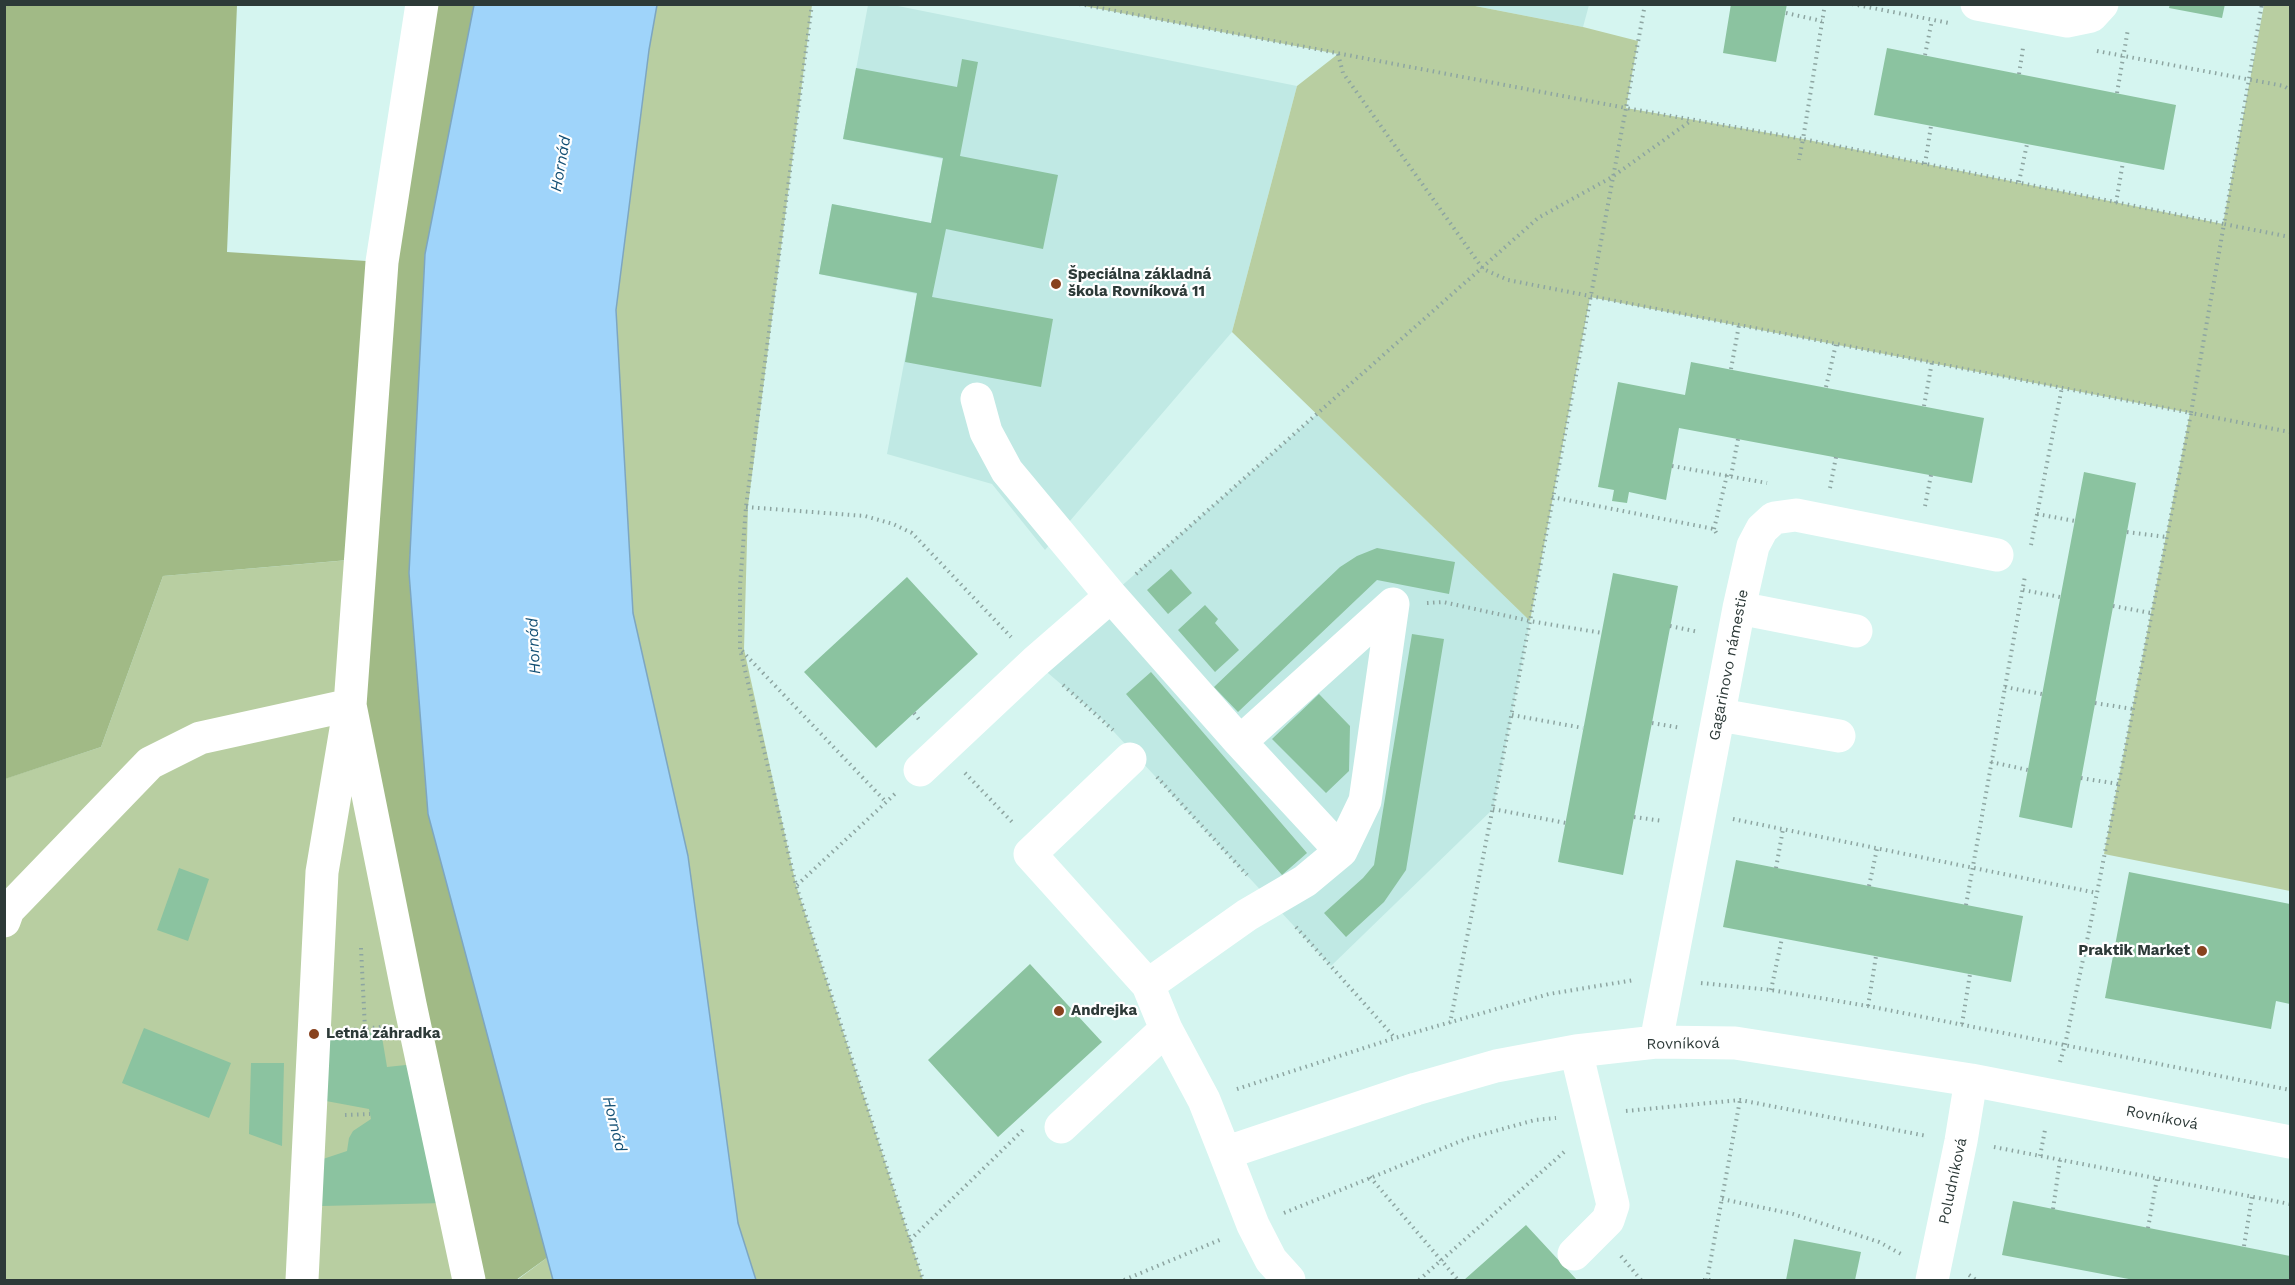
<!DOCTYPE html>
<html>
<head>
<meta charset="utf-8">
<style>
	body { margin:0 }
	#map { position:relative; width:2295px; height:1285px; overflow:hidden; background:#d5f5f0; font-family:"Work Sans",sans-serif }
	canvas { display:block }
	.frame { position:absolute; inset:0; border:6px solid #2d3a38; pointer-events:none }
</style>
</head>
<body>
<div id="map">
<canvas width="2295" height="1285"></canvas>
<div class="frame"></div>
</div>
<script>
const c = document.querySelector('canvas').getContext('2d');
c.lineJoin = 'round';
function paint(path, color) {
  c.fillStyle = color;
  c.fill(path, 'evenodd');
}
function poly(rows) {
  const path = new Path2D();
  for (const r of rows) {
    path.moveTo(r[0], r[1]);
    for (let i = 2; i < r.length; i += 2) path.lineTo(r[i], r[i + 1]);
  }
  return path;
}
function stroke(path, color, width, dash) {
  c.strokeStyle = color;
  c.lineWidth = width;
  c.lineCap = dash ? 'butt' : 'round';
  c.setLineDash(dash || []);
  c.stroke(path);
}
function write(font, color, halo, rows, align = 'center') {
  c.font = font + ' "Work Sans",sans-serif';
  c.lineWidth = 4.5;
  c.setLineDash([]);
  c.textBaseline = 'middle';
  c.strokeStyle = halo;
  c.fillStyle = color;
  for (const [text, x, y, turn = 0] of rows) {
    c.save();
    c.translate(x, y);
    c.rotate((+turn || 0) * Math.PI / 180);
    c.textAlign = isNaN(turn) ? turn : align;
    if (halo) c.strokeText(text, 0, 0);
    c.fillText(text, 0, 0);
    c.restore();
  }
}
const built = poly([
	[868,5,893,5,1297,86,1232,332,1045,550,992,484,887,454,917,294,819,274,832,204,931,223,943,159,843,139],
	[1470,5,1589,5,1583,27],
	[1317,414,1530,621,1493,809,1331,966,1102,719,1035,662]
]);
const green = poly([
	[657,5,812,5,748,506,744,649,796,885,923,1280,756,1280,738,1223,688,856,633,613,616,310,649,50],
	[1079,5,1470,5,1583,27,1638,41,1626,108,1803,139,2223,224,2264,5,2290,5,2290,891,2104,854,2190,413,1590,297,1530,621,1232,332,1297,86,1338,54],
	[361,559,469,1280,5,1280,4,779,101,747,163,576],
	[548,1257,553,1280,517,1280]
]);
const forest = poly([
	[4,5,237,5,227,252,382,262,422,5,474,5,425,254,409,573,428,814,548,1257,516,1280,469,1280,350,705,360,559,163,576,101,747,5,779]
]);
const water = poly([
	[474,5,657,5,649,50,616,310,633,613,688,856,738,1223,756,1280,553,1280,428,814,409,573,425,254,474,5]
]);
const building = poly([
	[1731,4,1787,4,1776,62,1723,53],
	[2170,4,2225,4,2222,18,2169,8],
	[1887,48,2176,105,2164,170,1874,115],
	[962,59,978,62,960,156,1058,175,1043,249,946,229,932,297,1053,319,1041,387,905,362,917,293,819,274,832,204,931,223,943,158,843,139,856,68,957,87],
	[1691,362,1984,418,1972,483,1679,428,1666,500,1629,492,1627,503,1612,501,1614,490,1598,487,1618,382,1685,395],
	[2084,472,2136,483,2072,828,2019,817],
	[1377,548,1455,562,1449,594,1377,580,1238,712,1214,687,1340,567,1357,556],
	[1171,569,1192,593,1168,614,1147,590],
	[1613,573,1678,586,1623,875,1558,862],
	[907,577,978,654,876,748,804,672],
	[1205,605,1218,619,1215,623,1239,650,1215,672,1178,630],
	[1412,634,1444,639,1406,870,1384,902,1346,937,1324,913,1363,878,1374,865],
	[1151,672,1307,853,1282,875,1126,694],
	[1319,694,1350,726,1349,771,1326,793,1272,739],
	[1736,860,2023,916,2011,982,1723,927],
	[179,868,209,879,188,941,157,930],
	[2129,872,2290,904,2290,1004,2276,1001,2271,1029,2105,998],
	[1030,964,1102,1042,998,1137,928,1060],
	[144,1028,231,1063,209,1118,122,1083],
	[381,1031,387,1067,415,1064,444,1203,322,1206,323,1159,347,1151,349,1138,353,1131,371,1119,369,1109,326,1101,327,1037],
	[251,1063,284,1063,282,1146,249,1134],
	[2013,1201,2290,1256,2290,1280,2134,1280,2002,1255],
	[1526,1225,1577,1280,1464,1280],
	[1794,1239,1861,1252,1855,1280,1786,1280]
]);
const path = poly([
	[812,4,746,507,740,586,740,649,796,885,923,1280],
	[1079,4,1626,108,1530,621,1450,1023],
	[1645,4,1626,108,1803,139,1799,160],
	[1825,4,1803,139,2224,224,2262,4],
	[1852,4,1949,23],
	[1786,13,1822,21],
	[2097,51,2284,86,2290,90],
	[1338,54,1343,73,1483,269,1508,280,2191,413,2224,224,2290,237],
	[1925,55,1932,20],
	[2019,74,2023,48],
	[2117,93,2128,29],
	[1925,164,1931,126],
	[2019,182,2027,144],
	[2116,203,2123,162],
	[1731,369,1739,325],
	[1826,387,1836,344],
	[1924,406,1932,362],
	[1672,466,1767,483],
	[1731,476,1738,439],
	[1830,488,1836,457],
	[1552,497,1714,529,1718,536],
	[1925,506,1931,475],
	[746,507,865,516,893,524,912,533,1011,637],
	[2037,514,2075,521],
	[1714,529,1727,475],
	[2127,532,2166,537],
	[2031,545,2062,387],
	[1136,574,1538,218,1612,177,1692,120],
	[2023,590,2060,597],
	[1427,603,1443,602,1530,621,1602,633],
	[2113,606,2151,613],
	[1670,626,1699,632],
	[742,651,886,802],
	[1063,685,1113,730],
	[2005,687,2042,694],
	[2095,703,2133,709],
	[914,713,921,722],
	[1512,715,1583,728],
	[1652,723,1681,728],
	[1991,762,2028,770],
	[965,773,1014,824],
	[1157,777,1247,875],
	[2081,778,2118,784],
	[1493,809,1566,823],
	[1634,817,1663,821],
	[1733,819,2097,893],
	[1776,868,1783,829],
	[797,885,897,792],
	[1869,886,1877,849],
	[1966,905,2025,576],
	[1296,927,1395,1038],
	[361,948,365,1029],
	[1701,983,1771,990,1868,1006,2290,1090],
	[1771,990,1782,938],
	[1868,1006,1876,956],
	[1962,1024,1970,974],
	[349,1030,381,1027],
	[2060,1062,2065,1045,2097,893,2191,413,2290,432],
	[1237,1089,1395,1038,1549,994,1634,980],
	[1626,1111,1740,1100,1927,1136],
	[345,1115,370,1114],
	[1994,1147,2290,1204],
	[2040,1156,2045,1130],
	[1370,1177,1458,1280],
	[1722,1199,1793,1214,1879,1242,1901,1254],
	[2053,1209,2060,1160],
	[1284,1213,1466,1139,1535,1120,1556,1118],
	[2148,1228,2157,1179],
	[910,1240,1025,1128],
	[2244,1246,2252,1197],
	[1621,1256,1641,1280],
	[1969,1275,1976,1280],
	[1124,1280,1222,1239],
	[1419,1280,1564,1152],
	[1703,1280,1711,1280],
	[1707,1280,1740,1100]
]);
const minor = poly([
	[422,4,382,262,350,705,410,1004,469,1280],
	[1977,4,2067,21,2091,16,2102,4],
	[977,399,986,432,1007,471,1111,596],
	[1739,608,1856,631],
	[1720,715,1839,736],
	[1240,742,1341,851],
	[1130,759,1030,854,1148,985,1166,1029,1204,1100,1225,1153],
	[920,770,1035,662,1111,596,1240,742,1393,604],
	[4,921,8,910,150,763,200,738,350,705,322,872,302,1280],
	[1148,985,1247,915,1305,881,1341,851,1365,801,1393,604],
	[1656,1042,1739,608,1753,546,1762,529,1774,518,1796,515,1997,555],
	[1061,1127,1166,1029],
	[1574,1254,1608,1220,1613,1205,1576,1051],
	[1289,1280,1271,1260,1253,1225,1225,1153,1416,1089,1496,1066,1576,1051,1656,1042,1735,1043,1971,1080,2290,1142],
	[1932,1280,1961,1141,1971,1080]
]);
const markers = [
	[1056,284,6,"#88421e"],
	[2202,951,6,"#88421e"],
	[1059,1011,6,"#88421e"],
	[314,1034,6,"#88421e"]
];
const poiNames = [
	["Špeciálna základná",1068,275],
	["škola Rovníková 11",1068,292],
	["Praktik Market",2190,951,"right"],
	["Andrejka",1071,1011],
	["Letná záhradka",326,1034]
];
const streetNames = [
	["Gagarinovo námestie",1729,665,-79],
	["Rovníková",1683,1044,-1],
	["Rovníková",2162,1118,11],
	["Poludníková",1953,1181,-78]
];
const waterNames = [
	["Hornád",561,164,-80],
	["Hornád",534,646,-93],
	["Hornád",614,1124,76]
];
paint(built, '#c0e9e4');
paint(green, '#b8cea1');
paint(forest, '#a1ba86');
paint(water, '#9fd4fa');
stroke(water, '#7da6c0', 1.5);
paint(building, '#8bc3a0');
stroke(path, '#8da5a1', 4, [1.5, 4.5]);
stroke(minor, '#fff', 33);
for (const [x, y, r, color] of markers) {
  const dot = new Path2D();
  dot.arc(x, y, r, 0, 2 * Math.PI);
  c.fillStyle = color;
  c.fill(dot);
  stroke(dot, '#fff', 2);
}
write('bold 15px', '#2d3a38', '#fff', poiNames, 'left');
write('15px', '#2d3a38', '#fff', streetNames);
write('italic 16px', '#124f74', '#fff', waterNames);
</script>
</body>
</html>
